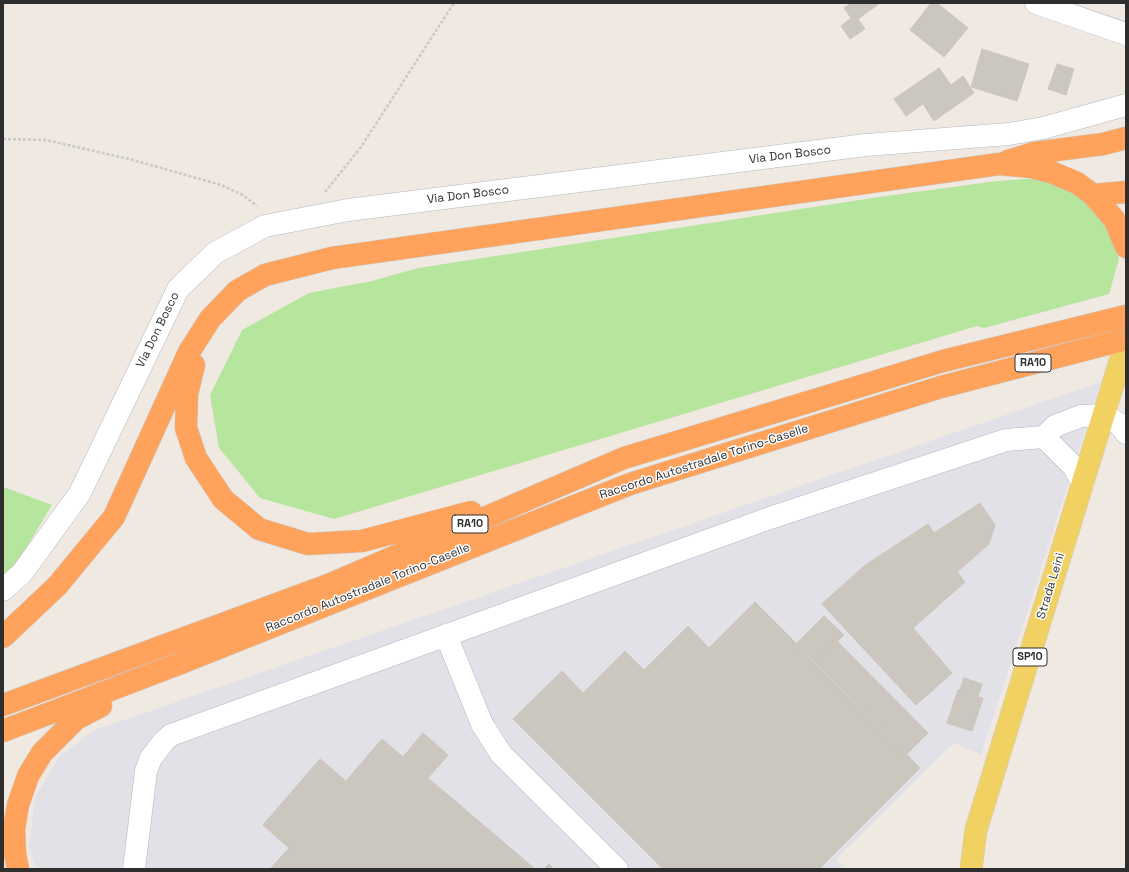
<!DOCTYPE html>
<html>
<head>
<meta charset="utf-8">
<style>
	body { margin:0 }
	#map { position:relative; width:1129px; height:872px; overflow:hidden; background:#efe9e1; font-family:"Space Grotesk",sans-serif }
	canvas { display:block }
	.frame { position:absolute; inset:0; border:4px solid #2e2e2e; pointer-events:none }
</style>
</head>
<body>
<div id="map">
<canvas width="1129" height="872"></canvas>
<div class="frame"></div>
</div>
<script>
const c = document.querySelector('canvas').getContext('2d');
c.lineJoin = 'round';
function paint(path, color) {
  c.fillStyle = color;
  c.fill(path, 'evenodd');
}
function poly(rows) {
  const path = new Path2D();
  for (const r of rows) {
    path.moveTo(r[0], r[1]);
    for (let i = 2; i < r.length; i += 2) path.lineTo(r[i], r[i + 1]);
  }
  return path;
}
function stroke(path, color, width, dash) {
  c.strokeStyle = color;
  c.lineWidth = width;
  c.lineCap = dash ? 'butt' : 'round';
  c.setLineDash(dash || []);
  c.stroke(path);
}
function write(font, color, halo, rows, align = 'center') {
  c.font = font + ' "Space Grotesk",sans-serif';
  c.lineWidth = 3;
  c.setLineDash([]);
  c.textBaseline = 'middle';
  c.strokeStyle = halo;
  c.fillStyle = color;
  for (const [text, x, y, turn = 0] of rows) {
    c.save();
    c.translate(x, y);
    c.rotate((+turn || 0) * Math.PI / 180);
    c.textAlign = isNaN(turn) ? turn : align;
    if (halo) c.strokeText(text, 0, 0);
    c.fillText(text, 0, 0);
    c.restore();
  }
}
const industrial = poly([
	[1101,382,981,755,954,743,836,859,845,869,36,869,29,847,35,797,60,756,95,730]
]);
const green = poly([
	[1039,178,1090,200,1110,228,1119,259,1109,294,984,328,977,326,334,519,260,498,219,448,210,395,242,330,309,293,372,281,418,268,879,197,997,181],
	[3,487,52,505,14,568,3,577]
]);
const building = poly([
	[851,3,880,3,858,19,865,29,850,39,841,26,851,18,844,8,851,3],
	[931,3,937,3,968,28,944,57,910,30,931,3],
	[982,49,1029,64,1017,101,971,87,982,49],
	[1057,64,1074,69,1066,95,1048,89,1057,64],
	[939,68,951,85,963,76,974,93,934,121,923,104,906,116,894,99,939,68],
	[980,503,995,525,989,544,957,572,965,582,913,628,952,673,916,705,822,604,864,566,928,524,934,533,980,503],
	[755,602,920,768,819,869,663,869,513,719,562,671,583,693,625,651,644,670,688,626,709,648,755,602],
	[824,616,844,635,815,664,796,644,824,616],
	[838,642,928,733,906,755,815,664,838,642],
	[964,678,982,684,978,697,983,698,972,731,947,723,958,690,960,690,964,678],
	[423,733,448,755,428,778,535,869,270,869,289,848,263,825,320,759,346,781,382,739,403,757,423,733],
	[549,864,554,869,544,869,549,864]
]);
const path = poly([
	[3,139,46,140,129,159,221,185,243,195,257,206],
	[325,192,361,147,454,3]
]);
const minor = poly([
	[1036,3,1126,34],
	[1044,437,1055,426,1081,416,1104,415,1119,424,1126,433],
	[3,590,22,573,80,493,178,289,215,253,265,226,348,210,866,145,1009,134,1043,128,1126,105],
	[446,635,482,724,501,754,617,869],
	[134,869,146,771,151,758,164,741,171,735,770,518,1006,440,1044,437,1074,467,1083,484]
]);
const primary = poly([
	[971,869,976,830,1126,342]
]);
const motorway = poly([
	[1008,161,1034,153,1103,144,1126,138],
	[1093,195,1126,192],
	[194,365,187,394,186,428,196,458,223,499,259,529,308,544,362,541,471,512],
	[3,637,57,586,114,517,189,352,210,319,237,291,265,275,332,258,999,164,1031,167,1051,172,1077,183,1093,195,1114,219,1126,247],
	[3,705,328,585,624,458,943,361,1126,316],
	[3,731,181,663,630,484,941,387,1126,339],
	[18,869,15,854,14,829,18,805,28,776,42,753,76,719,101,706]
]);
const shields = [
	[1033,363,36],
	[470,524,36],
	[1030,657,34]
];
const shieldNames = [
	["RA10",1033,363],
	["RA10",470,524],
	["SP10",1030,657]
];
const streetNames = [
	["Via Don Bosco",790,155,-7],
	["Via Don Bosco",468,195,-7],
	["Via Don Bosco",158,330,-64],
	["Raccordo Autostradale Torino-Caselle",704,462,-18],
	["Strada Leinì",1051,586,-73],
	["Raccordo Autostradale Torino-Caselle",368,588,-22]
];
paint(industrial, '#e3e1e8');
paint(green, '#b6e59e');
paint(building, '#cbc7bf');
stroke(building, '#cbc5ba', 1);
stroke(minor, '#b4b7c1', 23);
stroke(primary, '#c9c9c9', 23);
stroke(motorway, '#c9c9c9', 23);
stroke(path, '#c9c9c9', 2.5, [3, 2]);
stroke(minor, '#fff', 22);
stroke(primary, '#f2d163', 22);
stroke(motorway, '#ffa35c', 22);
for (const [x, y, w] of shields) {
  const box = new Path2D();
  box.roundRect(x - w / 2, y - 9, w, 18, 3);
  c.fillStyle = '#fff';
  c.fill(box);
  stroke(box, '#2e2e2e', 1);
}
write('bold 11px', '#2e2e2e', null, shieldNames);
write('12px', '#2e2e2e', '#fff', streetNames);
</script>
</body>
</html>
